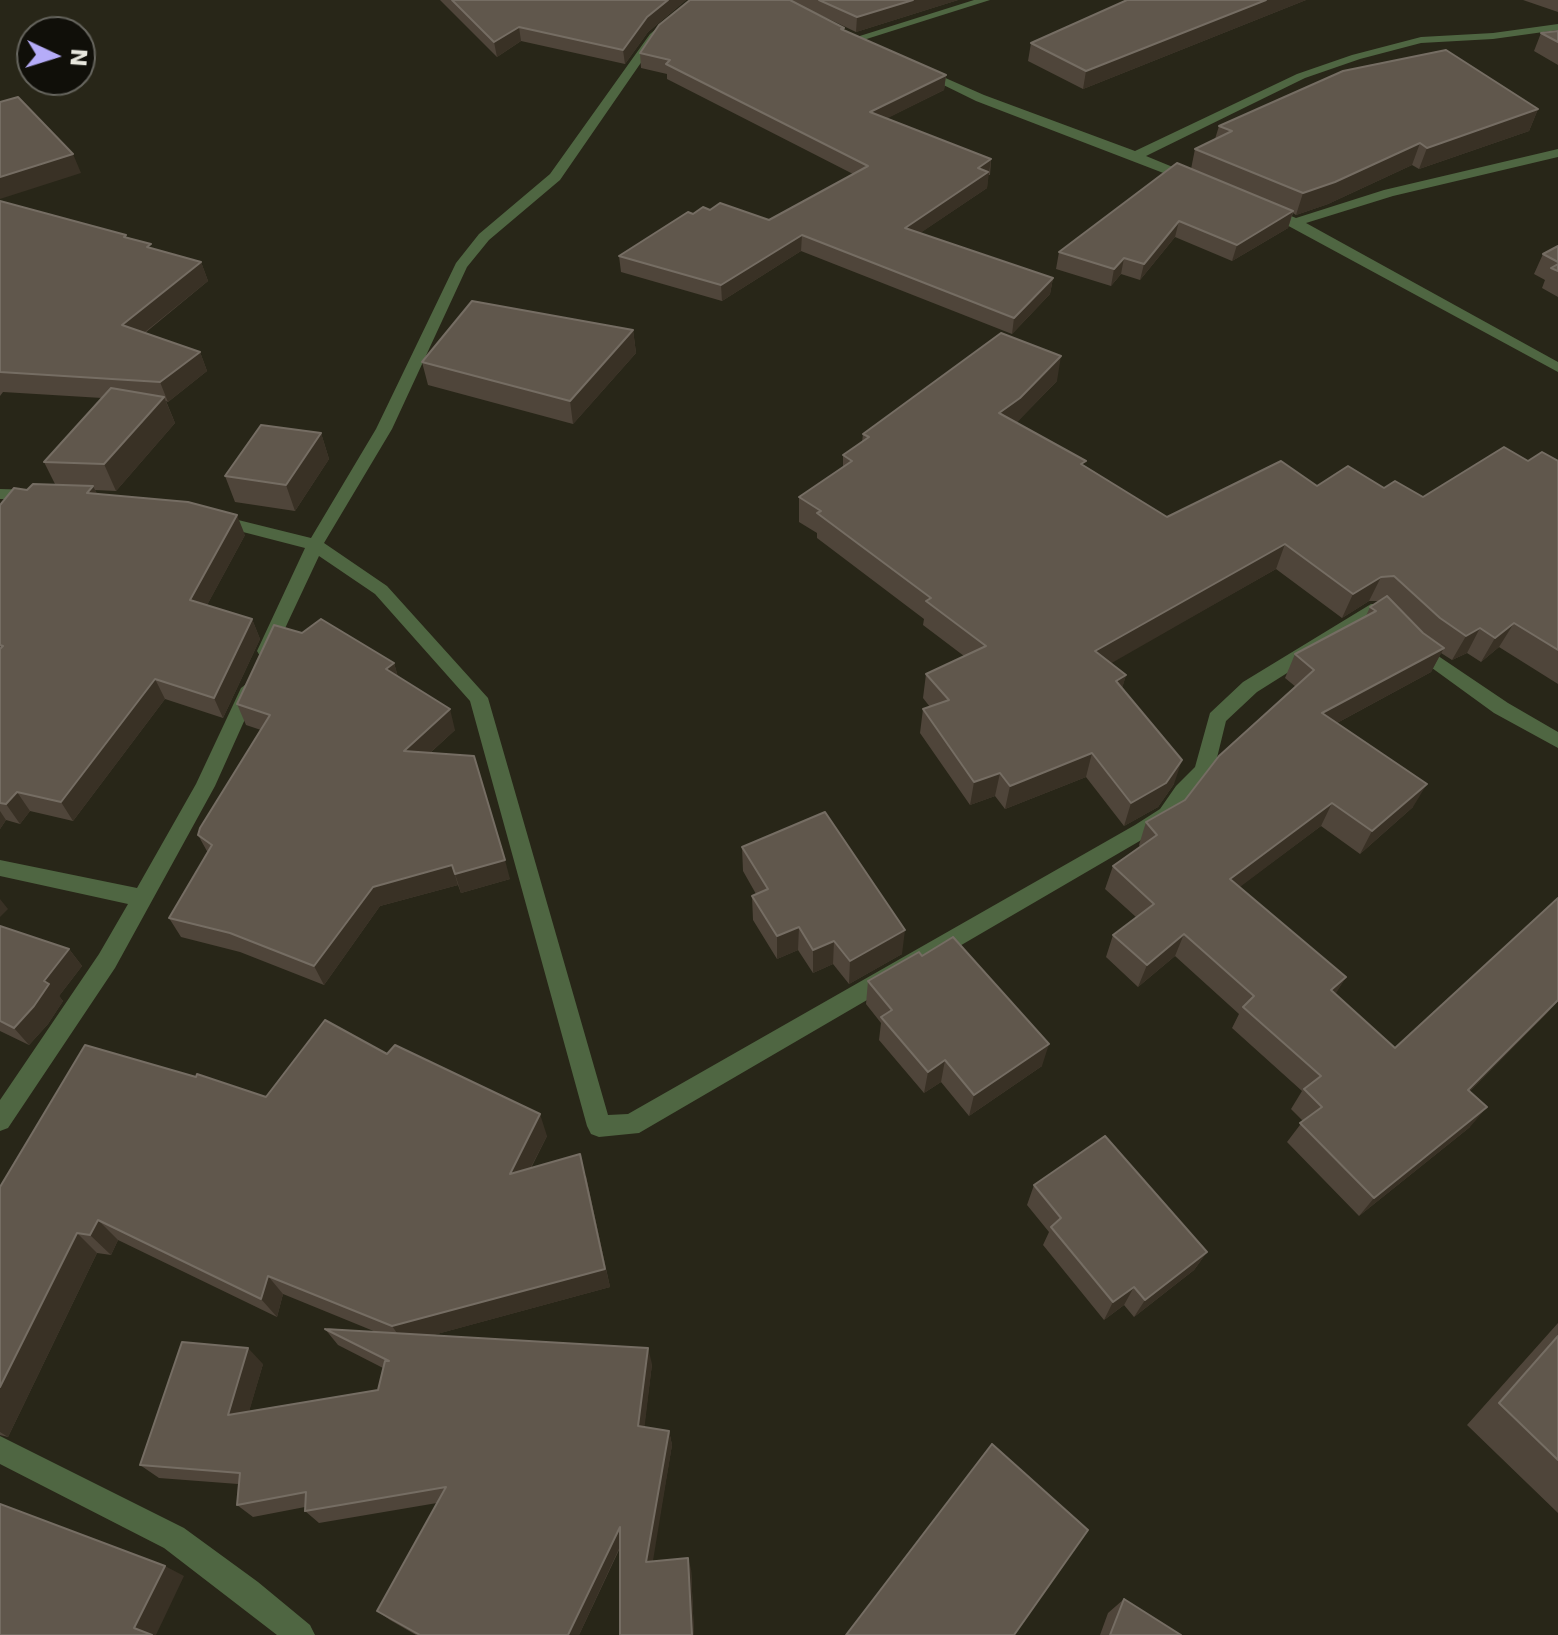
<!DOCTYPE html>
<html>
<head>
<meta charset="utf-8">
<style>
	body { margin:0 }
	#map { position:relative; width:1558px; height:1635px; overflow:hidden; background:#282618; font-family:"DejaVu Sans",sans-serif }
	canvas { display:block }
	.north { position:absolute; left:16px; top:16px; width:80px; height:80px; box-sizing:border-box; background:#100f09; border:2px solid #66655e; border-radius:50%; rotate:94deg; font-size:22px; font-weight:700; line-height:32px; text-align:center; color:#e8e7de }
	.north::after { content:''; display:block; margin:auto; width:28px; height:36px; background:#b5acf8; clip-path:polygon(50% 0,100% 100%,50% 72%,0 100%) }
</style>
</head>
<body>
<div id="map">
<canvas width="1558" height="1635"></canvas>
<div class="north">N</div>
</div>
<script>
const c = document.querySelector('canvas').getContext('2d');
c.lineJoin = 'round';
function poly(rows) {
  const path = new Path2D();
  for (const r of rows) {
    path.moveTo(r[0], r[1]);
    for (let i = 2; i < r.length; i += 2) path.lineTo(r[i], r[i + 1]);
  }
  return path;
}
function paint(path, color) {
  c.fillStyle = color;
  c.fill(path, 'evenodd');
}
function stroke(path, color, width, dash) {
  c.strokeStyle = color;
  c.lineWidth = width;
  c.lineCap = dash ? 'butt' : 'round';
  c.setLineDash(dash || []);
  c.stroke(path);
}
const minor = poly([
	[691,0,703,0,658,38,560,180,489,240,467,267,392,429,324,543,387,586,488,698,608,1115,628,1114,1135,825,1160,809,1176,786,1195,767,1210,713,1243,682,1371,604,1383,604,1397,619,1388,625,1376,617,1257,692,1226,721,1214,770,1174,821,639,1133,599,1137,591,1134,587,1126,470,701,375,594,319,556,272,656,260,656,257,651,305,548,212,524,210,520,218,515,311,538,376,429,456,263,479,234,550,174,650,34,691,0],
	[974,0,990,0,857,42,847,40,974,0],
	[1558,24,1558,30,1493,39,1421,43,1360,59,1305,78,1146,156,1197,177,1197,183,1192,184,976,101,915,71,925,69,984,95,1135,151,1297,74,1352,55,1421,37,1493,33,1558,24],
	[1558,149,1558,157,1393,196,1306,223,1558,362,1558,372,1259,210,1266,206,1296,218,1384,190,1558,149],
	[0,489,36,490,44,495,36,500,0,499,0,489],
	[1416,641,1508,703,1558,732,1558,748,1494,713,1410,652,1407,647,1410,642,1416,641],
	[250,681,259,688,215,786,115,968,8,1128,0,1131,0,1100,99,954,128,904,0,876,0,860,137,888,196,784,241,688,250,681],
	[0,1436,184,1528,258,1582,310,1625,315,1635,277,1635,164,1548,0,1464,0,1436]
]);
const wall = poly([
	[440,0,686,0,648,32,625,64,521,41,497,57],
	[690,0,958,0,856,32,810,10,844,28,844,30,946,75,944,90,887,118,991,159,990,175,988,175,987,188,920,233,1053,278,1050,294,1012,334,801,251,722,301,621,272,619,256,693,214,710,210,769,220,853,174,667,79,667,74,641,68,640,53],
	[1127,0,1306,0,1083,89,1028,61,1031,43],
	[1523,0,1558,0,1558,12],
	[1558,31,1558,65,1534,51,1541,33],
	[1538,109,1529,131,1419,169,1412,165,1328,204,1296,215,1293,213,1288,228,1232,261,1175,237,1140,280,1121,274,1111,286,1056,269,1059,252,1191,169,1195,149,1215,139,1219,126],
	[0,201,127,238,153,249,201,262,208,281,145,333,200,352,207,371,168,402,166,401,175,423,116,491,95,490,97,494,245,535,207,605,252,619,260,639,223,718,165,699,73,821,30,811,20,824,6,820,0,829,0,505,27,490,55,484,44,462,102,398,3,392,0,396],
	[1558,246,1558,297,1542,288,1545,280,1534,274,1543,254],
	[633,330,636,353,573,424,428,385,422,362],
	[1057,381,1016,423,1167,517,1317,486,1384,488,1423,497,1528,461,1558,461,1558,684,1499,647,1481,662,1467,653,1452,660,1441,653,1431,672,1337,723,1413,807,1360,854,1321,826,1239,887,1346,977,1335,994,1395,1048,1558,898,1558,1001,1545,1015,1470,1091,1470,1127,1359,1216,1287,1142,1303,1121,1291,1109,1302,1091,1232,1028,1239,1014,1175,956,1138,987,1106,957,1113,935,1136,917,1105,889,1113,866,1140,847,1139,845,1146,822,1185,800,1296,687,1285,678,1295,654,1366,616,1370,607,1379,601,1369,601,1342,618,1276,569,1110,663,1126,675,1122,688,1174,784,1158,807,1124,826,1086,777,1005,809,995,796,970,805,920,733,923,709,930,707,923,698,926,674,964,656,923,625,924,619,817,538,817,533,799,522,799,497,843,467,843,455,862,442,863,434],
	[321,433,329,459,295,511,235,502,225,476],
	[394,663,398,677,455,730,430,753,510,879,461,893,458,885,380,906,324,985,240,952,181,937,169,918,208,853,198,835,261,730,246,725,237,704],
	[742,847,902,954,849,984,833,964,813,973,798,950,777,959,753,920,752,896,756,894,743,871],
	[0,926,69,949,82,966,59,996,63,1001,48,1024,29,1045,0,1031],
	[922,956,1042,1066,969,1116,941,1082,924,1093,879,1040,881,1023,866,1004,868,981],
	[387,1054,547,1136,531,1168,586,1176,610,1287,433,1335,652,1364,644,1427,669,1431,672,1445,652,1561,691,1569,694,1635,620,1635,620,1548,579,1635,416,1635,390,1620,377,1611,437,1503,319,1523,305,1511,305,1507,253,1517,237,1505,238,1484,159,1478,140,1465,263,1364,249,1411,378,1390,383,1368,338,1345,325,1329,376,1332,283,1294,277,1317,118,1240,111,1255,97,1253,8,1437,0,1435,0,1187],
	[1034,1185,1207,1252,1194,1270,1134,1317,1124,1305,1104,1320,1043,1245,1049,1232,1027,1205],
	[1558,1323,1558,1513,1467,1425],
	[1124,1599,1181,1635,1100,1635,1108,1613]
]);
const shadedWall = poly([
	[668,0,686,0,648,32,625,64,623,50,647,17],
	[913,0,958,0,856,32,857,17],
	[1266,0,1306,0,1083,89,1086,71],
	[519,27,521,41,497,57,494,42],
	[946,75,944,90,870,127,870,112],
	[1538,109,1529,131,1419,169,1427,148],
	[1420,143,1412,165,1328,204,1296,215,1303,193],
	[73,154,81,173,0,199,0,177],
	[991,159,987,188,904,244,905,228,978,168],
	[1293,211,1288,228,1232,261,1237,245],
	[1179,221,1175,237,1140,280,1144,264],
	[802,235,801,251,722,301,721,285],
	[1124,258,1121,274,1111,286,1114,269],
	[201,262,208,281,130,344,122,325],
	[1053,278,1050,294,1012,334,1014,318],
	[633,330,636,353,573,424,570,401],
	[200,352,207,371,168,402,160,382],
	[1061,356,1057,381,1016,423,999,413],
	[164,397,175,423,116,491,104,464],
	[321,433,329,459,295,511,286,485],
	[93,486,103,506,87,493],
	[237,515,245,535,199,620,190,600],
	[1285,544,1276,569,1089,676,1095,651],
	[1381,577,1369,601,1342,618,1353,594],
	[252,619,260,639,223,718,214,698],
	[1514,623,1499,647,1481,662,1495,638],
	[1480,628,1467,653,1452,660,1466,636],
	[1444,648,1431,672,1311,737,1322,713],
	[394,663,400,684,386,669],
	[1126,675,1119,699,1116,681],
	[155,679,165,699,73,821,61,802],
	[450,709,455,730,410,771,404,751],
	[1092,753,1086,777,1005,809,1010,786],
	[1182,760,1174,784,1158,807,1124,826,1131,803],
	[1000,773,995,796,970,805,974,782],
	[1427,784,1413,807,1360,854,1372,831],
	[17,792,30,811,20,824,6,804],
	[1332,803,1321,826,1220,902,1230,879],
	[0,811,6,820,0,829],
	[505,860,510,879,461,893,455,874],
	[452,865,458,885,380,906,324,985,314,966,373,887],
	[0,899,8,909,0,917],
	[799,927,798,950,777,959,777,936],
	[905,930,902,954,849,984,850,961],
	[1184,934,1175,956,1138,987,1147,965],
	[834,941,833,964,813,973,813,950],
	[69,949,82,966,59,996,63,1001,48,1024,29,1045,14,1028,44,981],
	[1346,977,1333,998,1331,990],
	[1558,1000,1545,1015,1451,1110,1468,1090],
	[1049,1044,1042,1066,969,1116,974,1095],
	[945,1060,941,1082,924,1093,928,1072],
	[1487,1107,1470,1127,1359,1216,1374,1198],
	[540,1114,547,1136,517,1194,510,1174],
	[580,1154,610,1287,404,1343,392,1326],
	[98,1220,118,1240,111,1255,90,1235],
	[77,1233,97,1253,8,1437,0,1432,0,1387],
	[1207,1252,1194,1270,1134,1317,1145,1300],
	[268,1276,283,1294,277,1317,261,1299],
	[1134,1287,1124,1305,1104,1320,1113,1302],
	[248,1348,263,1364,244,1429,228,1415],
	[648,1348,652,1364,643,1440,638,1426],
	[669,1431,672,1445,651,1573,646,1562],
	[620,1527,624,1538,579,1635,568,1635],
	[688,1558,691,1569,694,1635,692,1635],
	[165,1566,184,1576,156,1635,152,1635,134,1628]
]);
const building = poly([
	[452,0,668,0,647,17,623,50,519,27,494,42,452,0],
	[690,0,790,0,844,28,841,29,946,75,870,112,991,159,978,168,988,172,905,228,1053,278,1014,318,802,235,721,285,619,256,688,212,693,214,703,207,710,210,720,203,769,220,868,166,666,64,670,60,640,53,659,25,690,0],
	[819,0,913,0,857,17,819,0],
	[1127,0,1266,0,1086,71,1031,43,1127,0],
	[1558,31,1558,42,1541,33,1558,31],
	[1446,50,1538,109,1427,148,1420,143,1335,182,1303,193,1195,149,1232,131,1219,126,1343,71,1446,50],
	[18,97,73,154,0,177,0,102,18,97],
	[1177,163,1293,211,1237,245,1179,221,1144,264,1124,258,1114,269,1059,252,1177,163],
	[0,201,126,235,124,237,151,244,147,247,201,262,122,325,200,352,160,382,0,372,0,201],
	[1558,246,1558,262,1543,254,1558,246],
	[1558,264,1558,271,1551,268,1558,264],
	[472,301,633,330,570,401,422,362,472,301],
	[1001,333,1061,356,1020,398,999,413,1086,461,1081,464,1167,517,1281,461,1317,486,1348,466,1384,488,1395,481,1423,497,1504,447,1528,461,1542,452,1558,461,1558,650,1514,623,1495,638,1480,628,1466,636,1440,618,1394,576,1381,577,1353,594,1285,544,1095,651,1126,675,1116,681,1182,760,1166,783,1131,803,1092,753,1010,786,1000,773,974,782,923,709,949,700,926,674,986,646,926,601,931,598,817,513,821,511,799,497,852,461,843,455,869,437,863,434,1001,333],
	[111,388,164,397,104,464,44,462,111,388],
	[261,425,321,433,286,485,225,476,261,425],
	[33,484,93,486,87,493,188,502,237,515,190,600,252,619,214,698,155,679,61,802,17,792,6,804,0,803,0,649,3,646,0,645,0,505,14,488,27,490,33,484],
	[1387,596,1423,633,1444,648,1322,713,1427,784,1372,831,1332,803,1230,879,1346,977,1331,990,1395,1048,1558,898,1558,1000,1468,1090,1487,1107,1374,1198,1300,1123,1322,1107,1304,1089,1321,1076,1243,1007,1254,996,1184,934,1147,965,1113,935,1154,904,1113,866,1157,835,1146,822,1185,800,1219,756,1314,670,1295,654,1376,611,1370,607,1387,596],
	[321,619,394,663,386,669,450,709,404,751,474,756,505,860,455,874,452,865,373,887,314,966,230,933,169,918,212,845,198,835,200,828,270,715,237,704,274,625,302,633,321,619],
	[825,812,905,930,850,961,834,941,813,950,799,927,777,936,752,896,768,889,742,847,825,812],
	[0,926,69,949,44,981,49,984,34,1006,14,1028,0,1021,0,926],
	[953,937,1049,1044,974,1095,945,1060,928,1072,881,1017,892,1010,868,981,919,952,922,956,953,937],
	[325,1020,387,1054,395,1045,540,1114,510,1174,580,1154,605,1269,392,1326,268,1276,261,1299,98,1220,90,1235,77,1233,0,1387,0,1187,85,1045,196,1077,197,1074,266,1097,325,1020],
	[1105,1136,1207,1252,1145,1300,1134,1287,1113,1302,1051,1227,1061,1218,1034,1185,1105,1136],
	[325,1329,648,1348,638,1426,669,1431,646,1562,688,1558,692,1635,620,1635,620,1527,568,1635,420,1635,377,1611,446,1487,305,1511,306,1492,237,1505,240,1473,140,1465,182,1342,248,1348,228,1415,378,1390,385,1361,389,1361,325,1329],
	[1558,1336,1558,1460,1499,1403,1558,1336],
	[992,1444,1088,1530,1014,1635,846,1635,992,1444],
	[0,1504,165,1566,134,1628,152,1635,0,1635,0,1504],
	[1124,1599,1181,1635,1110,1635,1124,1599]
]);
paint(minor, '#4f6642');
paint(wall, '#4f453a');
paint(shadedWall, '#393125');
paint(building, '#60574c');
stroke(building, '#756d63', 2);
</script>
</body>
</html>
